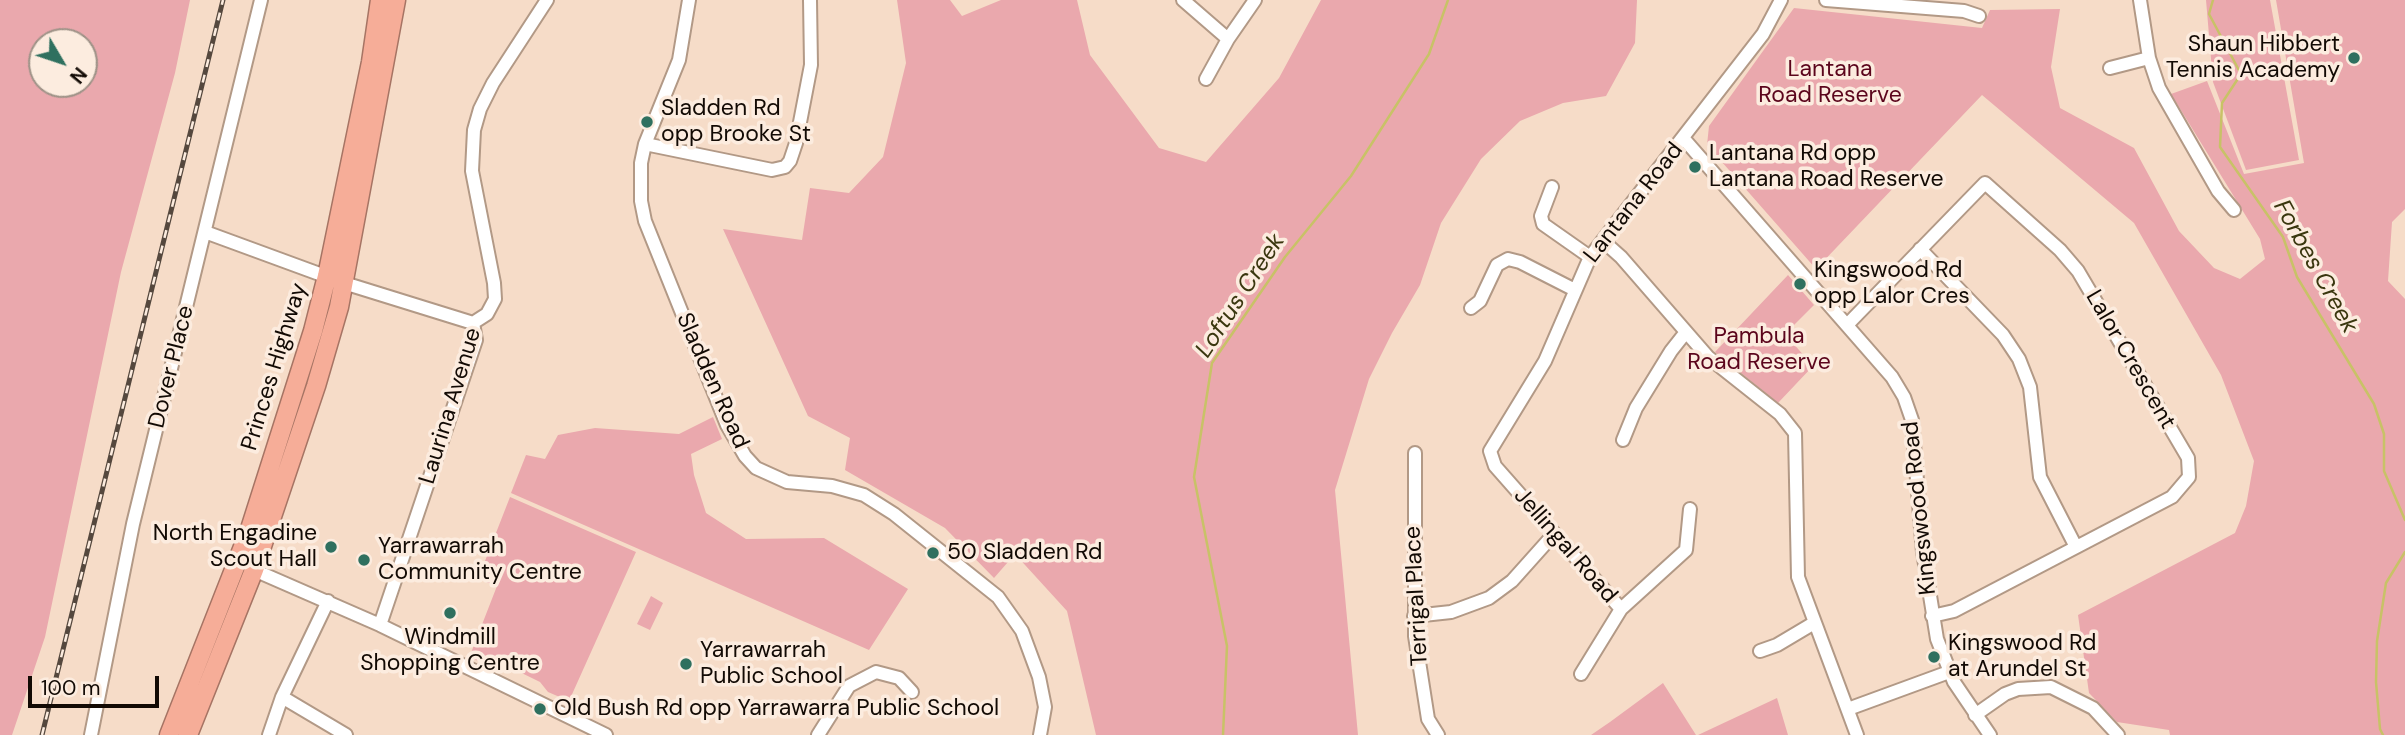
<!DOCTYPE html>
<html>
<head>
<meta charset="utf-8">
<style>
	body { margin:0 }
	#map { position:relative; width:2405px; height:735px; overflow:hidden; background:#f6dcc8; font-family:"DM Sans",sans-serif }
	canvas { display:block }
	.north { position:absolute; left:28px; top:28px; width:70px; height:70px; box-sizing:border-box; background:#fcecdf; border:2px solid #9e9287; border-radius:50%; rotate:129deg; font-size:19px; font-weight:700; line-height:28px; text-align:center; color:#120a04 }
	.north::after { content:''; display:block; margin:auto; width:24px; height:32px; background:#2f705f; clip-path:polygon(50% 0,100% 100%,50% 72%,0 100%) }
	.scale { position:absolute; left:28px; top:676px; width:131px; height:32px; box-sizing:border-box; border:4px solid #120a04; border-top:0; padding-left:9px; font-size:21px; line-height:24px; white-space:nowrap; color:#120a04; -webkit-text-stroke:5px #fcecdf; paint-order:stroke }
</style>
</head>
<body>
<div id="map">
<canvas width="2405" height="735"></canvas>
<div class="north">N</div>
<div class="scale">100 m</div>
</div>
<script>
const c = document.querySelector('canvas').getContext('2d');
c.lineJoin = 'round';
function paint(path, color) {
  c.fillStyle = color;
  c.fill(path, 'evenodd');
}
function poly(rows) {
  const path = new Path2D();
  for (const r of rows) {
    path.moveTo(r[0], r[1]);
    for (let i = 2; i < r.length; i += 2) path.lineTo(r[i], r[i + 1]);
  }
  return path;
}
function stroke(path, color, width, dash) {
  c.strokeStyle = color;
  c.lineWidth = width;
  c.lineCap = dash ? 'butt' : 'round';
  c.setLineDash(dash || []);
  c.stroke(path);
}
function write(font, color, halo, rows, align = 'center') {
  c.font = font + ' "DM Sans",sans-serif';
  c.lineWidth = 7;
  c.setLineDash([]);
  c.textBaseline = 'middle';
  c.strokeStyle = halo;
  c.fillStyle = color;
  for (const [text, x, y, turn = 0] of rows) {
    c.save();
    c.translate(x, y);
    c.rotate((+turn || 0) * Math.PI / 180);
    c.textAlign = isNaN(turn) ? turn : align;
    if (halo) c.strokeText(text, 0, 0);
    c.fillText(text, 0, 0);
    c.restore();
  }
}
const green = poly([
	[0,0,190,0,175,73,121,272,45,637,12,735,0,735],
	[42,42,84,42,84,84,42,84],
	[897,0,950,0,962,16,1001,0,1077,0,1090,55,1159,148,1206,162,1279,78,1321,0,1637,0,1635,43,1606,96,1563,103,1520,121,1481,159,1441,223,1420,285,1392,333,1369,379,1335,490,1358,735,1096,735,1067,611,1015,554,994,578,945,528,845,470,850,438,808,416,723,229,802,240,810,188,849,193,883,157,906,63],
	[2206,0,2270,0,2299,160,2246,170,2213,82],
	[2276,0,2405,0,2405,209,2392,222,2388,281,2405,299,2405,735,2170,735,2169,730,2117,722,2089,693,2078,615,2235,533,2246,506,2254,461,2221,375,2134,223,1982,95,1816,269,1707,145,1709,126,1794,8,1982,28,1990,10,2060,9,2051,67,2060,108,2134,148,2179,231,2214,268,2240,279,2265,259,2260,239,2171,94,2207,81,2244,174,2304,163],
	[1788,275,1814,305,1785,334,1813,366,1778,403,1715,352],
	[713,417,722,439,691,454,694,475,706,513,746,539,824,538,908,589,869,650,511,493,526,455,545,459,558,435,595,428,679,434],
	[510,497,636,552,569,701,548,692,540,682,487,656,479,661,469,658,497,586,478,579],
	[651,596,663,603,650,630,637,624],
	[1663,683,1696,735,1591,735,1610,722],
	[1777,698,1788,735,1698,735]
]);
const stream = poly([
	[2213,0,2209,14,2241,74,2222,103,2220,147,2283,237,2297,277,2374,404,2384,434,2384,471,2405,520],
	[1223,735,1227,646,1194,477,1212,363,1285,257,1351,176,1429,54,1448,0],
	[2383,735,2380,729,2376,682,2377,641,2386,583,2405,552]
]);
const minor = poly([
	[689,0,679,60,645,144,641,163,641,201,645,221,727,425,745,456,756,468,787,482,832,486,864,495,894,514,998,597,1022,631,1039,677,1045,707,1040,735],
	[1183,0,1228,39],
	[1826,0,1964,11,1979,16],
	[2140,0,2149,58,2159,88,2218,191,2234,210],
	[2110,68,2149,58],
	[1206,79,1228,39,1255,0],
	[1684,139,1892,377,1904,397,1912,420,1923,552,1937,639,1954,682,1990,735],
	[645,144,772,170,785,167,790,161,796,143,811,65,810,0],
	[1552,187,1541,216,1543,224,1590,257],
	[205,232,344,283,473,323],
	[1603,241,1621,257,1708,357,1780,414,1795,433,1798,577,1857,735],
	[1920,249,2003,335,2019,359,2030,387,2040,477,2076,547],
	[1471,308,1480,301,1497,265,1508,259,1520,262,1573,289],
	[1847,325,1985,183,2060,250,2078,271,2188,458,2189,477,2172,497,1954,611,1932,616],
	[1623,440,1636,408,1671,351,1686,332],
	[1415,453,1415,636,1428,719,1438,735],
	[254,570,380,625,606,735],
	[1621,609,1686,550,1690,509],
	[1414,616,1451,612,1489,598,1512,581,1554,534],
	[380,625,476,340,473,323,487,314,495,299,494,283,472,171,474,130,480,109,493,83,547,0],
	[1760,651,1777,645,1814,623],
	[1581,674,1621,609,1495,466,1490,451,1545,361,1590,257,1763,34,1781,0],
	[282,697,346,735],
	[1848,709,1949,672],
	[1975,715,2005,694,2018,689,2051,687,2093,708,2118,735],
	[91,735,133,524,261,0],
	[269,735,282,697,328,601],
	[818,735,849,686,876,672,899,678,912,692]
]);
const highway = poly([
	[169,735,250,529,313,331,327,276,371,62,380,0],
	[188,735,254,570,316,386,339,307,396,0]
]);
const rail = poly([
	[42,735,223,0]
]);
const markers = [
	[2354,58,7,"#2f705f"],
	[647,122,7,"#2f705f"],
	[1695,167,7,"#2f705f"],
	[1800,284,7,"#2f705f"],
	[331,547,7,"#2f705f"],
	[933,553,7,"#2f705f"],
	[364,560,7,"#2f705f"],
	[450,613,7,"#2f705f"],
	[1934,657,7,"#2f705f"],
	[686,664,7,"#2f705f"],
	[540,709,7,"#2f705f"]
];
const poiNames = [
	["Shaun Hibbert",2340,45,"right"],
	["Tennis Academy",2340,71,"right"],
	["Sladden Rd",661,109],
	["opp Brooke St",661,135],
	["Lantana Rd opp",1709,154],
	["Lantana Road Reserve",1709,180],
	["Kingswood Rd",1814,271],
	["opp Lalor Cres",1814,297],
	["North Engadine",317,534,"right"],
	["Scout Hall",317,560,"right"],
	["Yarrawarrah",378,547],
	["Community Centre",378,573],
	["50 Sladden Rd",947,553],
	["Windmill",450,638,"center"],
	["Shopping Centre",450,664,"center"],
	["Kingswood Rd",1948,644],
	["at Arundel St",1948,670],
	["Yarrawarrah",700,651],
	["Public School",700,677],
	["Old Bush Rd opp Yarrawarra Public School",554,709]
];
const parkNames = [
	["Lantana",1830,70],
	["Road Reserve",1830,96],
	["Pambula",1759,337],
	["Road Reserve",1759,363]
];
const streetNames = [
	["Lantana Road",1634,203,-52],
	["Lalor Crescent",2130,360,60],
	["Dover Place",172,367,-76],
	["Princes Highway",275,367,-73],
	["Sladden Road",712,381,66],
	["Laurina Avenue",451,406,-73],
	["Kingswood Road",1920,508,-96],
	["Jellingal Road",1565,546,49],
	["Terrigal Place",1417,596,-93]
];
const waterNames = [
	["Forbes Creek",2315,267,61],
	["Loftus Creek",1241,296,-57]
];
paint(green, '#eaa8ad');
stroke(stream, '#c8c267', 2.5);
stroke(minor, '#b29986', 16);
stroke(highway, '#a67464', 21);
stroke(minor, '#fff', 12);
stroke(highway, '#f6ad98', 18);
stroke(rail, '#55483e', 5);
stroke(rail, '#fcecdf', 2.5, [8]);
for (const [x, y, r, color] of markers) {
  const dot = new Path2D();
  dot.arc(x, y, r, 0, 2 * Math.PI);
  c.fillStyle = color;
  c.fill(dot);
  stroke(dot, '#fcecdf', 2.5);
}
write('23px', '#120a04', '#fcecdf', poiNames, 'left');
write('23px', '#5b051c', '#fcecdf', parkNames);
write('23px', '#120a04', '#fcecdf', streetNames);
write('italic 24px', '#3a370f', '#fcecdf', waterNames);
</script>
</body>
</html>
